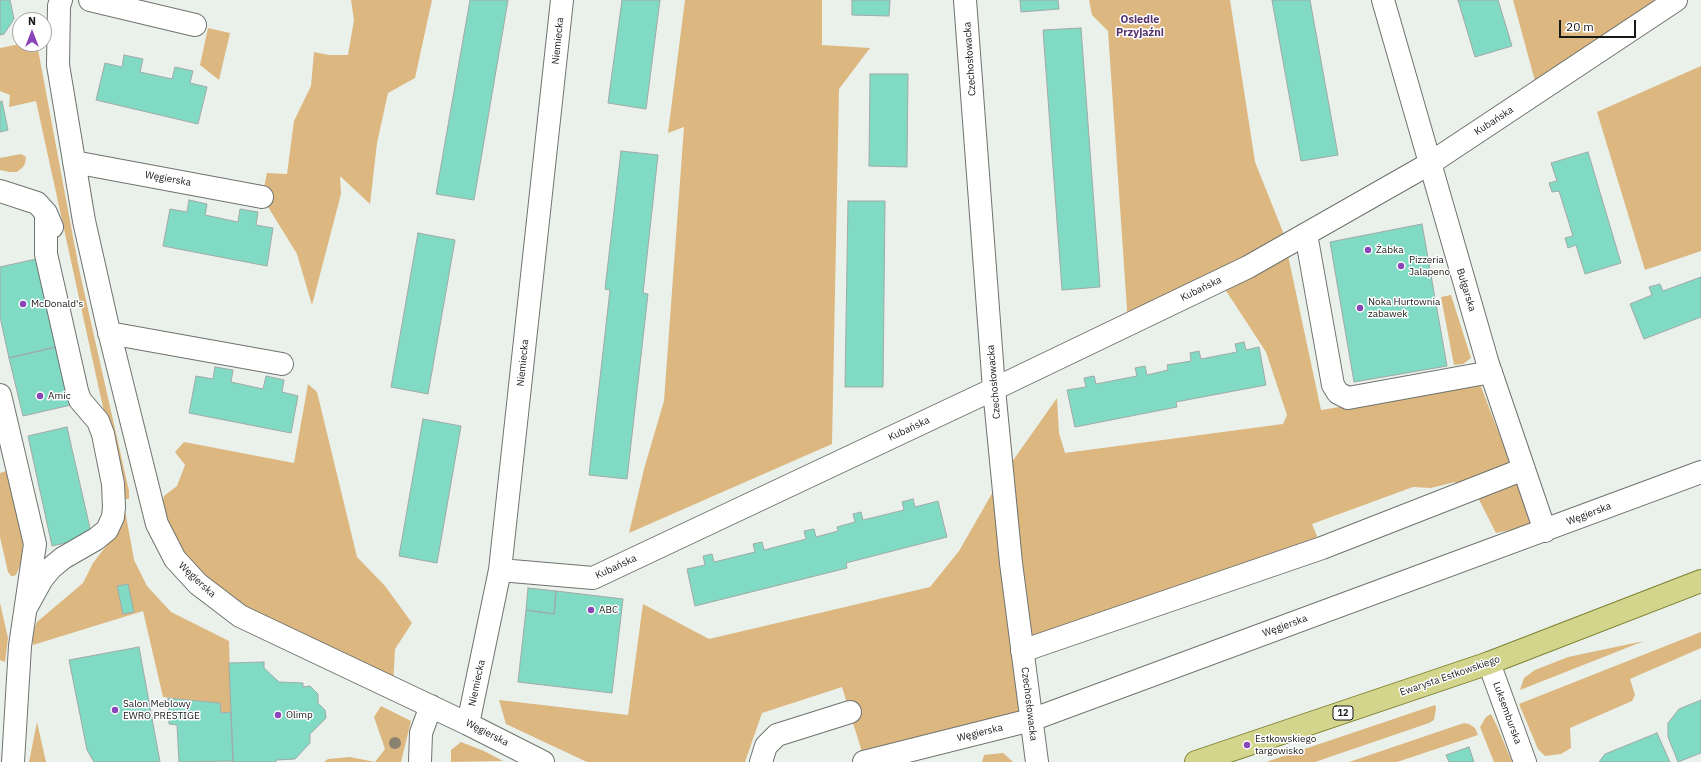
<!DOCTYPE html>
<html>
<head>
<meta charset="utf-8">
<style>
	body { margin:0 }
	#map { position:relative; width:1701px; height:762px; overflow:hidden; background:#eaf0ea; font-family:"IBM Plex Sans",sans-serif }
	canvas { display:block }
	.north { position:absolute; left:12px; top:12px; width:40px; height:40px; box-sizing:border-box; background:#fff; border:1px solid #a2a3a2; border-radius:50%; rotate:0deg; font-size:11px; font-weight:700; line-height:16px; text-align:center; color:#171917 }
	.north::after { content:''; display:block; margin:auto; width:14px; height:18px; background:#8a46b9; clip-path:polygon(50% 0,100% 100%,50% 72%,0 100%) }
	.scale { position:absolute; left:1559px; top:20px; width:77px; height:18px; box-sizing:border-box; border:2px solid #171917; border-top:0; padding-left:5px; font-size:12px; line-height:14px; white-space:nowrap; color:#171917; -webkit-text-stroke:3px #fff; paint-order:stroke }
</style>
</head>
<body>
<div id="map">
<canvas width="1701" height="762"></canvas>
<div class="north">N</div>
<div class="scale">20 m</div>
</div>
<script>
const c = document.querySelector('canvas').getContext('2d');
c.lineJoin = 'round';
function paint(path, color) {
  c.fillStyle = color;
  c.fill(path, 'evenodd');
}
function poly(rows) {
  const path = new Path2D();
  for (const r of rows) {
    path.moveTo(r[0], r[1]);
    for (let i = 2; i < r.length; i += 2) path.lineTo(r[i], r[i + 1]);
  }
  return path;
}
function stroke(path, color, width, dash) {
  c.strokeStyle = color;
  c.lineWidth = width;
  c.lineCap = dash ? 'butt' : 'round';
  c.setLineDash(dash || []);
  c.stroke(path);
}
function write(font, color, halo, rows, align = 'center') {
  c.font = font + ' "IBM Plex Sans",sans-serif';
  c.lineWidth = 3;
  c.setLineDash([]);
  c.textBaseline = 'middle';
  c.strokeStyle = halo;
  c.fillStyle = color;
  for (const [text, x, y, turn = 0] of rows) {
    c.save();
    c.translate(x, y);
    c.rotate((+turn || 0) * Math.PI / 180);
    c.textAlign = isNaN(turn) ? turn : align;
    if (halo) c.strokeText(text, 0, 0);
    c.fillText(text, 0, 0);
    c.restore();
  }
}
const green = poly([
	[351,0,432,0,415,78,388,93,377,143,370,204,340,176,341,194,312,305,297,254,262,197,267,173,287,174,294,121,311,86,314,52,329,55,348,55,354,20],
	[685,0,822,0,822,45,870,48,839,89,832,444,629,533,644,469,664,401,684,127,668,133],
	[1089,0,1230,0,1255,162,1283,232,1321,410,1480,384,1534,525,1496,533,1473,488,1464,492,1455,482,1431,488,1413,487,1312,524,1322,548,1022,651,1031,720,865,762,842,687,762,713,745,762,587,762,506,724,499,700,628,715,643,604,709,639,930,587,959,551,1002,476,1057,398,1059,433,1065,453,1283,424,1287,415,1266,352,1219,280,1128,324,1108,31,1092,15],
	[1513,0,1676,0,1538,92],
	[208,28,230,33,219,80,200,65],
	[20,44,37,44,79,269,129,491,129,499,123,499,134,560,147,586,171,612,229,641,231,712,221,713,219,703,163,697,143,611,33,645,33,631,37,622,83,583,93,563,114,536,123,499,36,101,9,107,10,95,0,91,0,48],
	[1701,66,1701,251,1645,270,1597,112],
	[21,154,26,157,25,164,22,168,17,172,10,172,0,170,0,158],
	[1451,295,1471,358,1463,364,1454,365,1441,297],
	[308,384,317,392,357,557,385,586,412,623,395,649,393,688,240,616,157,524,164,496,177,486,185,465,175,452,184,442,294,463],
	[6,471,23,542,21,563,16,575,13,576,11,576,8,572,0,537,0,473],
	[0,603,8,638,5,662,0,660],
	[1701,632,1701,648,1630,679,1635,695,1632,701,1570,728,1571,748,1561,754,1545,756,1538,749,1519,704],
	[1644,641,1520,690,1524,678,1535,670,1568,657],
	[1435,705,1436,708,1434,720,1429,723,1315,762,1266,762],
	[381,706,411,721,401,762,324,762,328,759,350,757,375,762,385,749,374,717],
	[1491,714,1497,726,1512,762,1494,762,1480,727,1486,717],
	[37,722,46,762,29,762],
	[1464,723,1469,724,1475,728,1478,735,1397,762,1349,762],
	[461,742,484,751,503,761,451,762,451,750],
	[1003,753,1013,762,982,762,984,755]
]);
const building = poly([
	[0,0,10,0,14,19,4,34,0,35,0,0],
	[470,0,508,0,474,200,436,194,470,0],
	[622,0,660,0,646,109,608,103,622,0],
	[852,0,890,0,889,16,852,15,852,0],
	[1020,0,1058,0,1059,9,1021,12,1020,0],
	[1272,0,1310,0,1338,155,1301,161,1272,0],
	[1458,0,1498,0,1512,46,1475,57,1458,0],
	[1081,28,1100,287,1062,290,1043,30,1081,28],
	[124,55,143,59,140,72,172,79,175,67,193,71,190,83,207,87,198,124,96,100,105,63,122,67,124,55],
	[870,74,908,74,907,167,869,166,870,74],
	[2,101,8,130,0,132,0,102,2,101],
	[621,151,658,155,643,293,648,294,627,479,589,475,610,290,605,289,621,151],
	[1588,152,1621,263,1585,274,1576,245,1568,248,1565,238,1573,236,1559,191,1552,192,1549,183,1557,181,1551,163,1588,152],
	[189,200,207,204,205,215,238,222,240,209,258,212,256,225,273,228,267,266,163,246,170,209,187,212,189,200],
	[848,201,885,201,883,387,845,387,848,201],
	[1422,224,1447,366,1354,382,1330,242,1422,224],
	[418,233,455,240,428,394,391,387,418,233],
	[36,259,56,347,9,358,0,317,0,267,36,259],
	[1701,277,1701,317,1644,339,1630,304,1652,295,1649,287,1660,284,1663,291,1701,277],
	[1244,342,1246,350,1259,347,1266,385,1176,402,1177,407,1075,427,1067,390,1086,387,1084,378,1094,376,1096,384,1137,376,1135,368,1145,366,1147,375,1168,370,1167,365,1191,361,1190,353,1199,351,1201,359,1237,352,1235,344,1244,342],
	[56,347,71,405,23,416,9,358,56,347],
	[215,367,233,370,231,382,263,389,266,376,284,380,282,392,298,396,291,433,189,413,196,376,213,379,215,367],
	[423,419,461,426,437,563,399,556,423,419],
	[67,427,92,537,52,546,28,436,67,427],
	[913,499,915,507,938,501,947,537,846,563,847,568,695,606,687,569,705,565,703,556,712,554,714,562,755,552,753,544,762,542,764,550,806,539,804,531,814,529,816,537,838,531,837,527,855,522,853,514,861,512,863,520,904,510,902,502,913,499],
	[128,584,134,612,123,614,117,586,128,584],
	[528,588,556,591,554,614,526,610,528,588],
	[556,591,623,599,612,693,518,682,526,610,554,614,556,591],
	[139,647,160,762,94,762,87,750,69,660,139,647],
	[264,662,264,668,279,682,303,683,303,687,310,686,318,694,318,703,325,710,326,718,310,734,310,743,295,759,276,760,276,762,233,762,229,663,264,662],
	[168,698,220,703,221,713,231,712,233,761,179,762,177,725,169,724,168,698],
	[1701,700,1701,753,1678,762,1668,737,1668,723,1679,709,1701,700],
	[1657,733,1670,762,1599,762,1605,754,1657,733],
	[1469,747,1474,762,1449,762,1446,755,1469,747]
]);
const minor = poly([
	[61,0,59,6,58,65,84,221,107,323,157,524,175,559,198,584,240,616,468,724,543,762],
	[90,0,195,25],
	[965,0,994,389,1011,563,1037,762],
	[1383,0,1488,364,1545,531],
	[74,162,262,197],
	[0,191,37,203,46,213,52,227],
	[1306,234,1333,385,1338,393,1348,398,1491,372],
	[109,333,282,364],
	[0,395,35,544,20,646,13,762],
	[500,570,593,578,994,389,1248,267,1429,164,1676,0],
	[26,608,42,579,51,568,63,558,96,539,107,530,113,517,114,507,113,484,103,434,98,421,80,400,77,391,46,254,46,213],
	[1022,651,1322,548,1524,469],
	[1489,663,1525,762],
	[468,724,500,570,562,0],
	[420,762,421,733,431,706],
	[761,762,766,746,777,735,850,712],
	[864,762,1031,720,1701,472]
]);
const major = poly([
	[1196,762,1489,663,1701,581]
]);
const trees = [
	[395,743]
];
const markers = [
	[1368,250,4,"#8a46b9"],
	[1401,266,4,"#8a46b9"],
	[23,304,4,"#8a46b9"],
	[1360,308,4,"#8a46b9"],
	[40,396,4,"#8a46b9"],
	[591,610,4,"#8a46b9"],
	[115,710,4,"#8a46b9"],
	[278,715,4,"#8a46b9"],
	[1247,745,4,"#8a46b9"]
];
const shields = [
	[1343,713,20]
];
const shieldNames = [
	["12",1343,713]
];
const streetNames = [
	["Niemiecka",558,41,-84],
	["Czechosłowacka",970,59,-94],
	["Kubańska",1494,121,-33],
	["Węgierska",168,179,10],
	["Kubańska",1201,289,-26],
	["Bułgarska",1466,290,73],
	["Niemiecka",523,363,-84],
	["Czechosłowacka",994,382,-95],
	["Kubańska",909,429,-25],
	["Węgierska",1589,514,-21],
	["Kubańska",616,567,-25],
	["Węgierska",197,580,43],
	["Węgierska",1285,626,-20],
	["Ewarysta Estkowskiego",1450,676,-19],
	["Niemiecka",477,683,-78],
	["Czechosłowacka",1029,704,83],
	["Luksemburska",1507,713,70],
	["Węgierska",487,733,27],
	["Węgierska",980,733,-14]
];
const poiNames = [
	["Żabka",1376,250],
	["Pizzeria",1409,260],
	["Jalapeno",1409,272],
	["Noka Hurtownia",1368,302],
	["zabawek",1368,314],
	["McDonald's",31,304],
	["Amic",48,396],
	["ABC",599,610],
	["Salon Meblowy",123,704],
	["EWRO PRESTIGE",123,716],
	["Olimp",286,715],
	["Estkowskiego",1255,739],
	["targowisko",1255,751]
];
const neighbourhoodNames = [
	["Osiedle",1140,20],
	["Przyjaźni",1140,33]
];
paint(green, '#dcb780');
paint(building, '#80dac4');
stroke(building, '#a1a9a7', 1);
stroke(minor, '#6f736e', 24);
stroke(major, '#7e8131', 24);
stroke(minor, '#fff', 22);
stroke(major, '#d3d58c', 22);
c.fillStyle = '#898270';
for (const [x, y] of trees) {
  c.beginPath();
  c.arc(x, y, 6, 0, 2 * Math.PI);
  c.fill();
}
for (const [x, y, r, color] of markers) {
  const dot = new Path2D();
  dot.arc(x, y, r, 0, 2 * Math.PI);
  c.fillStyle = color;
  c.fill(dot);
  stroke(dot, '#fff', 1.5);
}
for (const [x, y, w] of shields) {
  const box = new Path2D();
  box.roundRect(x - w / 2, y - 7, w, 14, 3);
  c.fillStyle = '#fff';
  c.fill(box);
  stroke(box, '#171917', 1);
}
write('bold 9px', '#171917', null, shieldNames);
write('10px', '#171917', '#fff', streetNames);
write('10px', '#171917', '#fff', poiNames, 'left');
write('bold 11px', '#53336c', '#fff', neighbourhoodNames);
</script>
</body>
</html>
